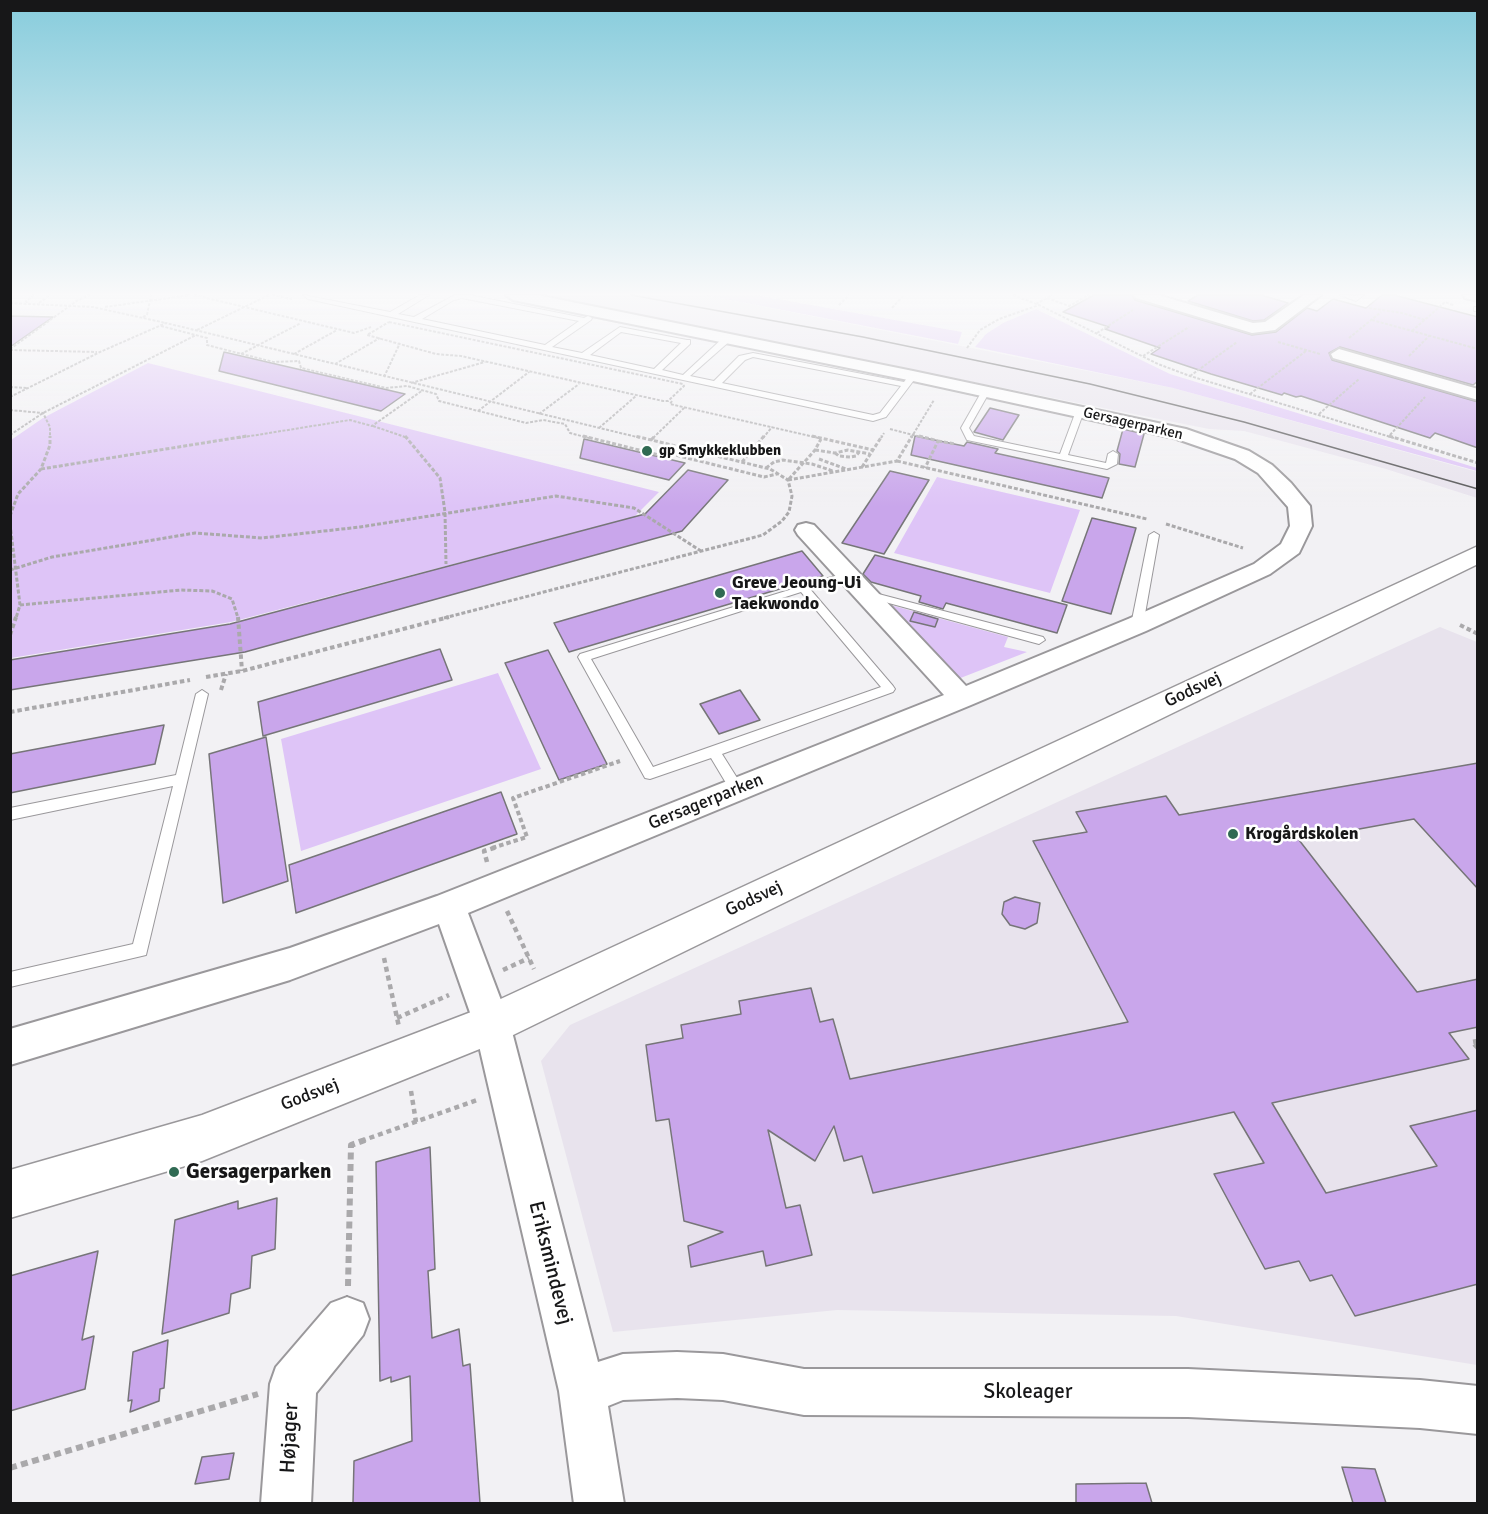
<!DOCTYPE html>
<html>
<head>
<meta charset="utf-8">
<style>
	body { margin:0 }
	#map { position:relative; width:1488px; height:1514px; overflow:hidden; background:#f2f1f4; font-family:Signika,sans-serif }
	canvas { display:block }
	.frame { position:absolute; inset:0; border:12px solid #171718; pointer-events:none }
</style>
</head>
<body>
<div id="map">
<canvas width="1488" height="1514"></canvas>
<div class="frame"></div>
</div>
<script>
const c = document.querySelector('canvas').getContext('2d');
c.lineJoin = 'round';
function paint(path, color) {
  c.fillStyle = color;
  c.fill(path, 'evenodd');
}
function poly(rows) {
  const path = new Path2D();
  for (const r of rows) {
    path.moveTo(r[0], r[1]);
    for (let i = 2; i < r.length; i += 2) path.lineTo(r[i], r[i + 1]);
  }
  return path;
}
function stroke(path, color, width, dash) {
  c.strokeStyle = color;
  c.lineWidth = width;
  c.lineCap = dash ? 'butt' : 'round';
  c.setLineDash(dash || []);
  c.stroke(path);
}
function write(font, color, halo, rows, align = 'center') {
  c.font = font + ' Signika,sans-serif';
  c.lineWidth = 5;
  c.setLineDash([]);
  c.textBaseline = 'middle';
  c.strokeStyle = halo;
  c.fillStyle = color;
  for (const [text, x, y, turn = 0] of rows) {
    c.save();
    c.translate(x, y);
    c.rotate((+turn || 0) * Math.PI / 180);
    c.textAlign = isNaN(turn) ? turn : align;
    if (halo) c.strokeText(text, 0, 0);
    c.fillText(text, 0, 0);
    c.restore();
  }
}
const built = poly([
	[536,295,705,295,1173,388,1474,471,1477,472,1477,498,1386,469,1244,431,1209,429],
	[1440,627,1477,642,1477,1365,1176,1316,837,1310,613,1332,541,1061,570,1025]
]);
const green = poly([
	[705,295,755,295,962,332,958,344],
	[1036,309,1170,374,1477,468,1477,471,1173,388,975,347,986,334,1003,323],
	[148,363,659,492,634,517,231,622,11,658,11,440,43,418],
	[937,477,1080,510,1050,593,894,553],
	[883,603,1008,637,1004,647,1027,652,958,679],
	[498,673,541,769,301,851,281,739]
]);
const building = poly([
	[1094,295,1132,295,1135,300,1252,335,1276,332,1307,308,1317,311,1333,299,1366,308,1382,295,1394,295,1478,317,1478,381,1473,385,1340,347,1329,353,1332,360,1478,402,1478,448,1435,433,1430,438,1301,396,1296,397,1284,393,1282,395,1211,374,1151,354,1160,348,1105,329,1109,327,1063,312,1094,295],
	[1198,295,1261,295,1288,303,1264,320,1253,321,1188,301,1198,295],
	[10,316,53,317,10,347,10,316],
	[224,352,405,394,381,411,219,371,224,352],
	[990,408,1019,415,1003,440,974,432,990,408],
	[1123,429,1144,434,1135,467,1119,464,1120,454,1117,451,1123,429],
	[915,436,964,446,967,442,998,449,995,453,1109,478,1102,498,911,455,915,436],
	[584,439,685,463,669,480,580,458,584,439],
	[688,470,728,480,682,531,245,652,10,690,10,660,230,624,645,514,688,470],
	[890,471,929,480,884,554,842,543,890,471],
	[1092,518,1136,528,1111,614,1062,601,1092,518],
	[802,551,823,576,569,652,554,623,802,551],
	[875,555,1067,605,1057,633,946,603,943,609,919,602,921,596,871,582,863,574,875,555],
	[914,612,938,619,935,627,910,621,914,612],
	[440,649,452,680,263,736,258,702,440,649],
	[548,650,607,764,559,780,505,663,548,650],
	[740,690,760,720,719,734,700,704,740,690],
	[164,725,155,764,10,793,10,754,164,725],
	[266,737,288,881,223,903,209,754,266,737],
	[1478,763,1478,889,1414,819,1299,840,1417,992,1478,979,1478,1027,1449,1033,1469,1059,1272,1103,1326,1193,1437,1166,1410,1126,1478,1110,1478,1284,1355,1316,1332,1275,1310,1281,1299,1261,1265,1269,1214,1174,1264,1163,1234,1112,873,1193,862,1156,844,1161,834,1126,815,1161,768,1130,786,1208,800,1205,812,1255,766,1266,763,1251,691,1267,688,1246,723,1232,684,1221,669,1119,656,1121,646,1045,683,1038,681,1025,741,1014,739,1001,811,988,820,1022,833,1019,850,1079,1128,1022,1033,841,1087,832,1076,812,1166,796,1179,815,1478,763],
	[501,792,517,834,296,913,289,865,501,792],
	[1015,897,1040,903,1037,923,1025,929,1010,925,1002,914,1004,902,1015,897],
	[430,1147,435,1269,428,1271,432,1338,459,1329,463,1366,470,1364,480,1503,353,1503,354,1461,412,1441,410,1376,391,1382,391,1377,380,1381,376,1162,430,1147],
	[277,1198,275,1249,252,1256,250,1288,231,1294,229,1313,162,1334,175,1220,238,1201,238,1209,277,1198],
	[98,1251,82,1340,94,1336,85,1389,10,1411,10,1276,98,1251],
	[168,1340,164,1388,160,1389,159,1401,130,1412,132,1400,128,1401,133,1352,168,1340],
	[234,1453,229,1479,195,1484,202,1457,234,1453],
	[1342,1467,1375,1469,1386,1503,1353,1503,1342,1467],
	[1146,1483,1152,1503,1076,1503,1076,1484,1146,1483]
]);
const pathFar4 = poly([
	[194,295,354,333,371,327],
	[272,295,292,299],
	[1013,295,1039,305,1158,364,1190,376,1394,438],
	[1047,298,1069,306,1089,295],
	[10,303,93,307,166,323],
	[27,303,26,301,34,295],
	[39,303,50,295],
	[1036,304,1052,295],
	[839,305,849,295],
	[105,307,190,295],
	[892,308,904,295],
	[1369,308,1402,313,1425,320],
	[143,317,147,315,151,295],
	[1372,320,1478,349],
	[389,322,683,384,684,386,668,401,663,401,461,356,436,354,367,335,389,322],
	[161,326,207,338,207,345,273,362,299,361,301,368,386,388,407,386,436,394,439,401,526,423,543,420,565,424,570,433,589,438],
	[197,330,269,295],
	[1412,331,1445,302,1453,305],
	[1097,333,1133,310],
	[1349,338,1381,312],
	[1278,342,1320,354],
	[967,348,980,330,999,319,1039,305],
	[10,349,78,300,90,295],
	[10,350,97,352],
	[241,354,301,323],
	[294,354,337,330],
	[1143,356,1189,327],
	[1409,356,1429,336],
	[335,364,380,338],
	[1190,376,1237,342],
	[384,377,400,343],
	[411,383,485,362],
	[10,387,28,388],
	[1250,394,1306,351],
	[10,397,100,352,166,323,641,438],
	[672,401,670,404,819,438],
	[10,410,43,413,50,427,50,438],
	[478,411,529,372],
	[539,414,579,384],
	[1319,414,1359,379],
	[373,426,408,438],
	[599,428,636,396],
	[890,429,925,438],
	[10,435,43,413,196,335],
	[1390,435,1425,397],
	[238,438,350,420,372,426,423,390],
	[653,438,684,408],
	[763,438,772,427],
	[881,438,884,433],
	[911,438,934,400]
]);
const pathFar3 = poly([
	[405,436,440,478,445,512,446,564],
	[583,436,659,455,671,454,764,477,777,474],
	[812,436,873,450],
	[919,436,938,441,925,468],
	[1389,436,1478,463],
	[651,440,655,436],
	[938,441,955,444],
	[815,450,835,453,848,450,870,454],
	[835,453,839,456,850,457,856,456,859,452],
	[819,459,846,469],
	[897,461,1147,519],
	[742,462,764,436],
	[862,467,882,436],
	[766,468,774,462,783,460,812,464,833,471],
	[41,469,247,436],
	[789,479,815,450,821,439],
	[788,480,897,461,912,436],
	[10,516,18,494,41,469,50,445,50,436],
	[10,524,20,605,16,618],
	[1166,524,1243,548],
	[10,570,52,557,195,533,262,538,360,527,556,496,634,508,701,551],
	[20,605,181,590,212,591,232,599,238,618],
	[444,618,763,535,782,521,789,512,792,496,788,480,770,469,635,436]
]);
const pathFar2 = poly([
	[238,617,242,671],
	[1460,625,1478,634],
	[10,635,16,617],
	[206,677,242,671,449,617],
	[221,690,226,674],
	[10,712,190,680],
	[492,848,527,837,513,798,620,761]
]);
const pathFar1 = poly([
	[487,862,484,851,497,847],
	[507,911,534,969],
	[384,958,399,1027],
	[503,970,529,958],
	[397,1018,449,995],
	[1478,1041,1472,1042,1478,1048],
	[411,1091,416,1122],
	[361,1141,477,1100]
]);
const path = poly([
	[348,1286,351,1145,365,1140],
	[10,1468,258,1394]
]);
const service = poly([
	[303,295,390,312,420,295,429,295,398,314,414,317,455,295,469,295,584,318,588,316,592,318,591,320,552,347,582,353,620,327,687,340,690,340,690,344,662,370,683,375,725,336,731,336,731,340,690,376,714,381,739,356,753,353,904,382,910,374,917,376,886,417,873,421,308,299,303,295],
	[462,298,579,321,545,345,422,319,454,300,462,298],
	[621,332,681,343,654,369,590,355,621,332],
	[753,357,901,386,880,413,873,415,722,383,745,360,753,357],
	[1340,295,1355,296,1364,295,1356,301,1340,295],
	[1474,307,1478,307,1478,311,1474,311,1474,307],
	[986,388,990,391,969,428,974,436,1060,454,1076,411,1080,408,1084,411,1068,455,1106,463,1108,454,1113,451,1118,454,1117,464,1107,469,967,440,961,428,982,391,986,388],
	[1154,532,1159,535,1143,625,1137,629,1131,625,1149,535,1154,532],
	[848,572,852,573,852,577,810,589,893,686,895,689,893,692,722,754,744,789,742,793,732,793,711,758,650,779,645,778,578,657,580,654,848,572],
	[801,592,881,687,653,767,591,659,801,592],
	[867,591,1043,637,1045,640,1039,644,863,596,863,592,867,591],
	[202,690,208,694,146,955,10,987,10,972,133,944,173,786,10,820,10,808,176,775,196,694,202,690]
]);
const minor = poly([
	[506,295,537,295,913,371,1186,429,1249,451,1272,465,1291,483,1310,506,1312,526,1299,553,1270,574,1146,631,971,705,468,913,510,1024,598,1362,623,1354,677,1352,723,1354,804,1369,1188,1369,1420,1380,1478,1386,1478,1434,1420,1428,1188,1417,804,1415,723,1400,677,1398,623,1400,608,1406,624,1504,574,1504,559,1391,474,1024,439,924,290,980,10,1065,10,1029,290,948,437,896,944,695,798,535,795,530,798,525,806,523,814,525,966,686,1128,619,1254,564,1281,544,1290,526,1288,507,1258,473,1235,459,1174,438,913,381,513,300,506,295],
	[1134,295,1158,295,1253,323,1265,322,1304,295,1321,295,1275,330,1252,333,1136,298,1134,295],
	[1463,295,1478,295,1478,301,1465,298,1463,295],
	[1339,349,1478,389,1478,400,1333,358,1331,354,1339,349],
	[347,1297,363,1303,369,1319,363,1335,316,1393,311,1504,261,1504,270,1384,276,1367,331,1303,347,1297]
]);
const tertiary = poly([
	[1478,546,1478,564,507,1038,202,1161,10,1218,10,1170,202,1115,479,1009,1478,546]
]);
const tram = poly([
	[631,295,863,337,1090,384,1244,422,1478,489]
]);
const markers = [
	[647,451,6,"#306a53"],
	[720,593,6,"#306a53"],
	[1233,834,6,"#306a53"],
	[174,1172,6,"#306a53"]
];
const farStreetnames = [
	["Gersagerparken",1133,424,13]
];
const farPoinames = [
	["gp Smykkeklubben",659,451]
];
const poiNames = [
	["Greve Jeoung-Ui",732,583],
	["Taekwondo",732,604],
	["Krogårdskolen",1245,834]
];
const streetNames = [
	["Godsvej",1193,690,-25],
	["Gersagerparken",706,802,-22],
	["Godsvej",754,899,-25],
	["Godsvej",310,1095,-21]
];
const nearPoinames = [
	["Gersagerparken",186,1172]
];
const nearStreetnames = [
	["Eriksmindevej",550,1263,76],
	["Skoleager",1028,1392],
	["Højager",290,1438,-87]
];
paint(built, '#e8e3ed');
paint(green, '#dec4f7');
paint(building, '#c9a6eb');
stroke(building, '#767578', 1.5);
stroke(service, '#9a989b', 2);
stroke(minor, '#9a989b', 4);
stroke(tertiary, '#9a989b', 3);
stroke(pathFar4, '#aaa9ab', 2, [3, 1.5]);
stroke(pathFar3, '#aaa9ab', 3, [4, 2]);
stroke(pathFar2, '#aaa9ab', 4, [4.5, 3]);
stroke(pathFar1, '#aaa9ab', 4.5, [5, 4]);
stroke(path, '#aaa9ab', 6, [7, 4.5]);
paint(service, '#fff');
paint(minor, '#fff');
paint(tertiary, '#fff');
stroke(tram, '#535354', 1.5);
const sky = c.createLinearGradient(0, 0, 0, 507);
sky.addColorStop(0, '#87ccdc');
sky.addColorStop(0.58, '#f9f9fa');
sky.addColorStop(1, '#f9f9fa00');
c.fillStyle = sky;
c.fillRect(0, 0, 1488, 507);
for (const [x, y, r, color] of markers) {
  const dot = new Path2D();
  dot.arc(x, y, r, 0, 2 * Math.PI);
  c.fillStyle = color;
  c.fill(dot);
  stroke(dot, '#fff', 2);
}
write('15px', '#171718', '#fff', farStreetnames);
write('bold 15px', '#171718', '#fff', farPoinames, 'left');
write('bold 18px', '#171718', '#fff', poiNames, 'left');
write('18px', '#171718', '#fff', streetNames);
write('bold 21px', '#171718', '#fff', nearPoinames, 'left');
write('21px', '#171718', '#fff', nearStreetnames);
</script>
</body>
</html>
